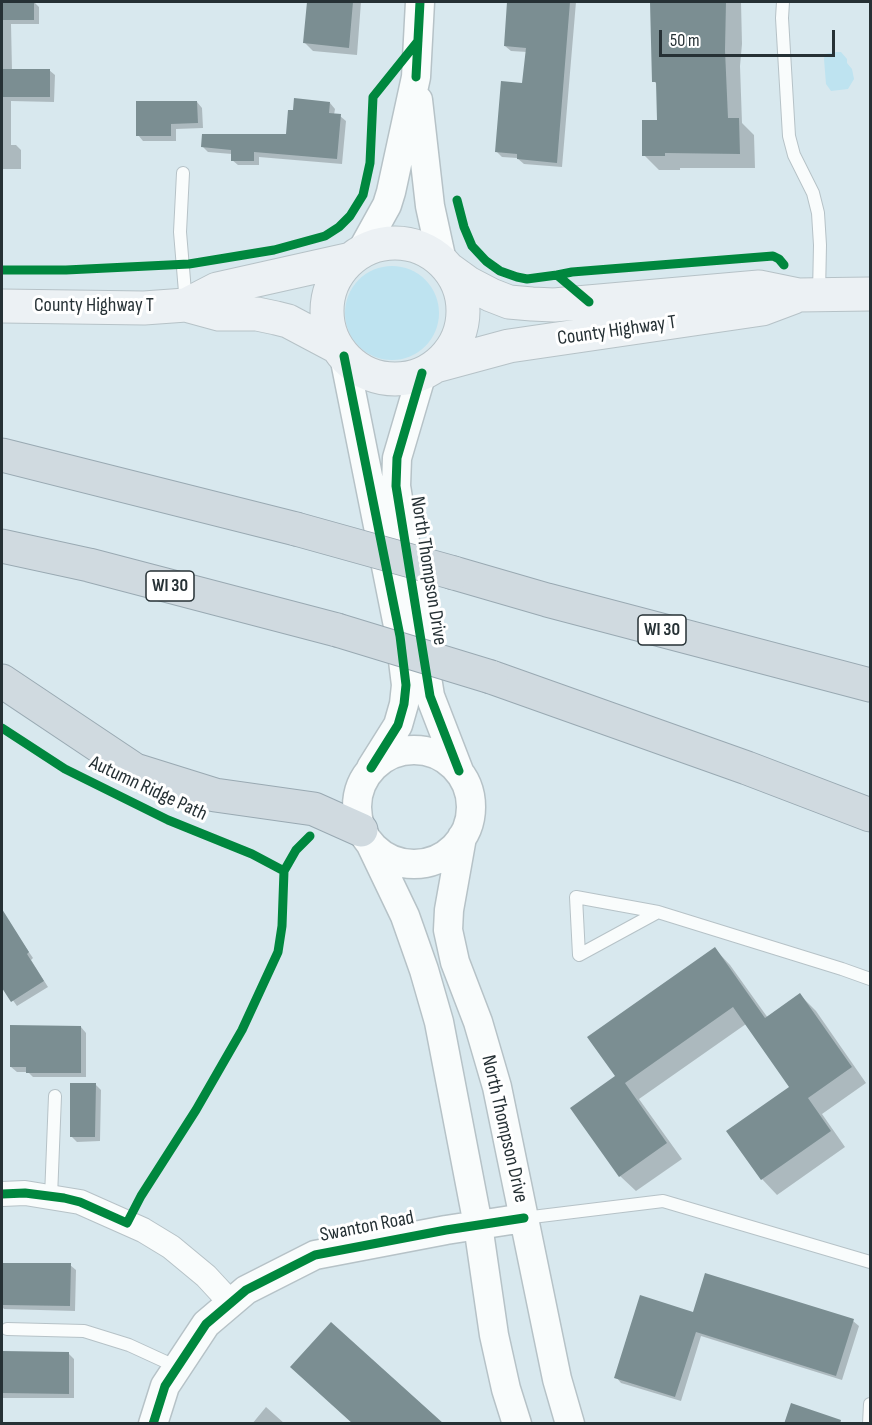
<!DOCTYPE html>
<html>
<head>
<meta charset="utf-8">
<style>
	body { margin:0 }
	#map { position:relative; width:872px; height:1425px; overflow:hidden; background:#d8e8ee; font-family:"Sofia Sans Condensed",sans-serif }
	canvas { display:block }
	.frame { position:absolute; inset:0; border:3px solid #263135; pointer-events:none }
	.scale { position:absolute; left:659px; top:30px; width:176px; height:27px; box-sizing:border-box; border:3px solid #263135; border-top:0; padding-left:8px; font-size:18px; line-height:21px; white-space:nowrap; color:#263135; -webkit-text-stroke:4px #fff; paint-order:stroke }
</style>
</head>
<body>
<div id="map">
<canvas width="872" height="1425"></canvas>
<div class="frame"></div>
<div class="scale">50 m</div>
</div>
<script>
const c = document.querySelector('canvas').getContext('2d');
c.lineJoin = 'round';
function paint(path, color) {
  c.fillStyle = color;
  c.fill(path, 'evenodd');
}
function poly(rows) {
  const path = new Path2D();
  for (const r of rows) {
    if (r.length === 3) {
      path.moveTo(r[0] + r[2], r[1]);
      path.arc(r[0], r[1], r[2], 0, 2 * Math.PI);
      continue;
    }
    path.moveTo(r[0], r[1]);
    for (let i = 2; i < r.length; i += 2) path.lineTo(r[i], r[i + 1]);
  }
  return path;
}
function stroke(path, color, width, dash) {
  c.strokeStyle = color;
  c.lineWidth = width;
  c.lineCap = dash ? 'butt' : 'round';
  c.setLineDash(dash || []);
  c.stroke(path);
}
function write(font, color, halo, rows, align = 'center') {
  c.font = font + ' "Sofia Sans Condensed",sans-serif';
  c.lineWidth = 6;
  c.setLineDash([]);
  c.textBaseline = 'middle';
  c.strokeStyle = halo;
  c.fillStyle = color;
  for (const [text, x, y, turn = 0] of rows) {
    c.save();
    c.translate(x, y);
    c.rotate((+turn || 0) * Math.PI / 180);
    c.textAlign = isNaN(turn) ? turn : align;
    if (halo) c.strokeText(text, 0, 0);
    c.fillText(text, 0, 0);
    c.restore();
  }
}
const green = poly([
	[836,52,841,52,847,59,847,63,852,69,854,79,848,89,831,91,826,84,824,59,825,54],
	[392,313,47]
]);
const shadow = poly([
	[2,2,34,2,39,7,39,24,11,24,12,70,49,70,55,75,54,102,11,101,11,145,16,145,21,150,21,169,2,169],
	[309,2,361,2,357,55,313,51,305,43],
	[509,2,576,2,562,167,524,164,517,158,502,157,496,151,523,84,527,52,511,51,505,46],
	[652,2,741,2,742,44,740,66,742,123,754,135,755,168,680,168,680,170,659,170,644,155,659,121,658,86,654,81],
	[197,102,202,108,203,128,176,129,176,141,143,141,138,135],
	[330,103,335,109,334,115,340,116,346,121,342,164,259,157,259,165,238,165,232,160,232,154,208,152,203,147,288,135],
	[9,923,33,958,31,960,48,987,17,1006,2,985,2,928],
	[715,949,730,965,768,1018,800,995,816,1011,866,1083,822,1114,845,1147,777,1195,762,1179,791,1087,746,1024,639,1099,682,1159,636,1191,620,1176,617,1077],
	[81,1027,86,1033,86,1077,33,1077,28,1072,17,1072,11,1067],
	[95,1084,101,1090,100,1141,77,1142,71,1136],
	[2,1264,70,1265,76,1270,75,1311,4,1309,2,1307],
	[694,1313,853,1321,859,1326,842,1380,701,1336,681,1401,621,1383,616,1377],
	[2,1353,69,1354,74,1359,74,1398,2,1398],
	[266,1407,285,1424,252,1424]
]);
const building = poly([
	[2,2,34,2,34,20,2,20],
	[307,2,353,2,349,48,303,43],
	[507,2,570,2,557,163,517,159,517,154,495,152,501,81,522,83,526,48,504,46],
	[650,2,726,2,725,50,728,118,739,118,740,154,665,153,665,156,642,156,642,120,657,120,656,82,652,82],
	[2,69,50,69,50,97,2,97],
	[294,98,330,102,329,113,341,114,337,159,254,152,254,161,231,161,231,150,201,147,202,134,286,134,288,110,293,110],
	[136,101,197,101,198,123,171,124,171,136,136,136],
	[2,909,29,952,27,954,44,981,11,1002,2,988],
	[715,947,765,1018,800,993,852,1067,808,1098,831,1131,761,1180,726,1131,789,1087,733,1007,625,1083,667,1143,619,1177,570,1108,615,1076,587,1037],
	[10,1025,81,1026,81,1073,26,1073,26,1067,10,1067],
	[70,1083,96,1083,95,1137,70,1137],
	[2,1263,71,1263,70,1306,2,1305],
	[705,1273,854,1319,836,1376,696,1332,675,1397,614,1378,640,1295,693,1312],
	[331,1322,444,1424,353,1424,290,1367],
	[2,1351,69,1352,69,1394,2,1393],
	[791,1403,841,1420,840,1424,784,1424]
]);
const service = poly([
	[783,2,782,18,789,136,794,155,813,193,818,213,820,245,819,293],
	[183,173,180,232,186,304],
	[658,912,579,955,576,897,658,912,842,969,870,979],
	[51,1197,55,1096],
	[524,1218,663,1201,870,1262],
	[7,1329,84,1331,129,1345,177,1367],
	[869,1424,870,1404]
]);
const minor = poly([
	[2,1194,25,1193,80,1202,143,1230,171,1247,206,1276,231,1303]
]);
const tertiary = poly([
	[418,100,430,206,442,261],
	[361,252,387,205,391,192,416,77,420,2],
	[344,356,400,636,406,685,404,704,398,725,371,768],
	[422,373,397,458,396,486,430,696,459,771],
	[414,807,57],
	[462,837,449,910,448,930,455,962,478,1022,497,1087,557,1379,570,1424],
	[371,845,405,916,424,970,439,1022,478,1225,494,1335,506,1389,517,1424],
	[153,1424,165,1386,206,1324,246,1290,315,1255,446,1230,524,1218]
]);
const secondary = poly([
	[395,311,68],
	[450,270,468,283,491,295,509,302,532,304,554,305,759,287,798,295,870,294],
	[186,305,217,289,351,259],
	[2,306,144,308,186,305,219,314,257,314,276,318,288,321,337,347],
	[435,366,509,346,762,309,794,297]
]);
const motorway = poly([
	[2,455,296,529],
	[2,546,89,565,337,630],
	[454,573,547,600,870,685],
	[491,677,747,768,870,815],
	[2,681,135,770,215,795,314,809,361,830]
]);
const motorwayBridge = poly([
	[296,529,454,573],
	[337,630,491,677]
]);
const cycleway = poly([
	[416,77,420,2],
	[457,200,464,227,472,246,486,261,500,271,517,277,527,279,557,275,589,302],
	[2,270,66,270,189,264,274,250,325,236,339,227,350,216,363,195,370,163,373,97,418,41],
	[557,275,572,272,773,256,779,259,784,265],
	[344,356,400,636,406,685,404,704,398,725,371,768],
	[422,373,397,458,396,486,430,696,459,771],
	[2,728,65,769,168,820,252,854,284,871],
	[2,1194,25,1193,64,1198,80,1202,127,1223,141,1196,196,1110,242,1030,278,952,282,926,284,871,296,850,310,836],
	[153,1424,165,1386,206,1324,246,1290,315,1255,446,1230,524,1218]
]);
const shields = [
	[170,586,48],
	[662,630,48]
];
const shieldNames = [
	["WI 30",170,586],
	["WI 30",662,630]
];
const streetNames = [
	["County Highway T",94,306],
	["County Highway T",617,331,-8],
	["North Thompson Drive",428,571,81],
	["Autumn Ridge Path",148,789,25],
	["North Thompson Drive",504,1129,77],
	["Swanton Road",367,1227,-11]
];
paint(green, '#bee3f0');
paint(shadow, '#0003');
paint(building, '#7b8e92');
stroke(service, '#b6c2c7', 14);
stroke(minor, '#b6c2c7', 26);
stroke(tertiary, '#b6c2c7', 31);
stroke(secondary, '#b6c2c7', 35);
stroke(motorway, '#99a9b2', 35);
stroke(service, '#f9fcfc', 12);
stroke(minor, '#f9fcfc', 24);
stroke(tertiary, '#f9fcfc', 28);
stroke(secondary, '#ecf1f4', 33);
stroke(motorway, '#d0dae0', 33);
stroke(motorwayBridge, '#99a9b2', 35, []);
stroke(motorwayBridge, '#d0dae0', 33);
stroke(cycleway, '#00873e', 9);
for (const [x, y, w] of shields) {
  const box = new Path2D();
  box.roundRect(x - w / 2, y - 15, w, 30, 4.5);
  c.fillStyle = '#fff';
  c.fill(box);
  stroke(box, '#263135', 1.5);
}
write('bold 18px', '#263135', null, shieldNames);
write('20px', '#263135', '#fff', streetNames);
</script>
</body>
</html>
